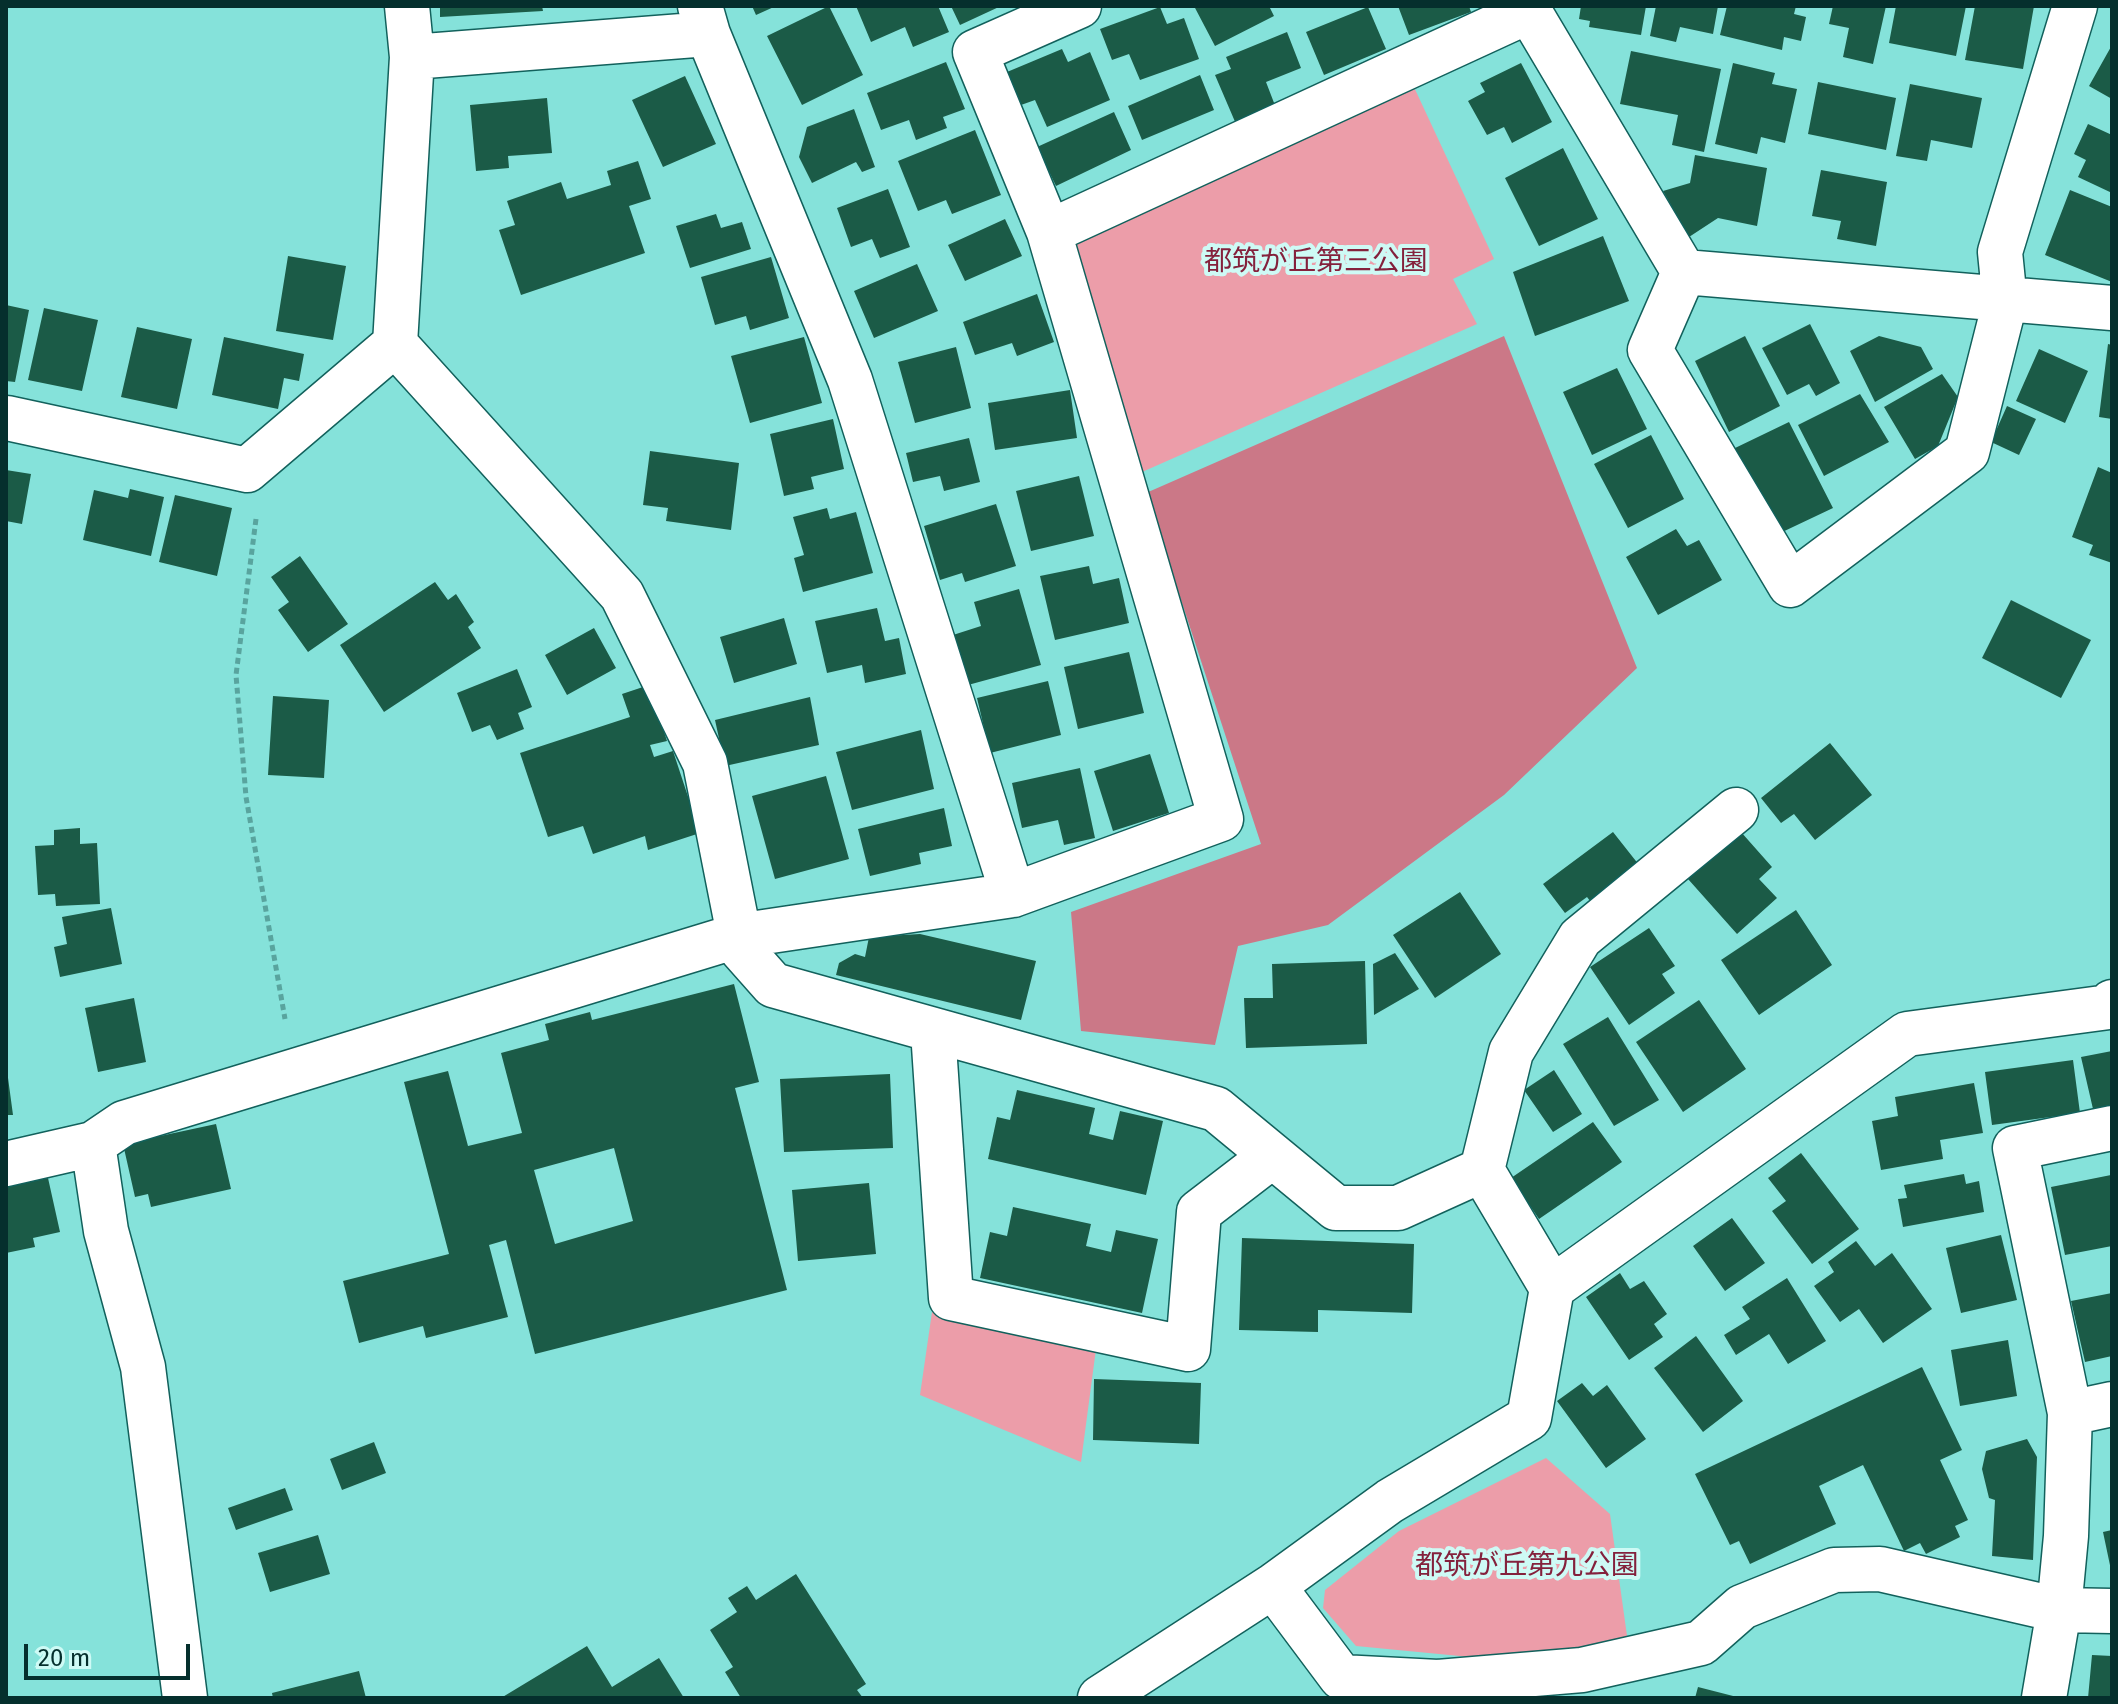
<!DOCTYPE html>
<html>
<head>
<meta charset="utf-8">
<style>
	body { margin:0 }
	#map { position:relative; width:2118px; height:1704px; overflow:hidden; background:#85e2da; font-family:"Fira Sans",sans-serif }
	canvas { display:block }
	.frame { position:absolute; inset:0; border:8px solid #052f2d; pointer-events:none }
	.scale { position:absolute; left:24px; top:1644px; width:166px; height:36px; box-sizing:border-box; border:4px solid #052f2d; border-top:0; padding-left:10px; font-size:24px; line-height:28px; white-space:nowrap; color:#052f2d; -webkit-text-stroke:6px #cefaf5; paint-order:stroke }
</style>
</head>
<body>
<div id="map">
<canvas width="2118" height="1704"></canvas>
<div class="frame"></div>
<div class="scale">20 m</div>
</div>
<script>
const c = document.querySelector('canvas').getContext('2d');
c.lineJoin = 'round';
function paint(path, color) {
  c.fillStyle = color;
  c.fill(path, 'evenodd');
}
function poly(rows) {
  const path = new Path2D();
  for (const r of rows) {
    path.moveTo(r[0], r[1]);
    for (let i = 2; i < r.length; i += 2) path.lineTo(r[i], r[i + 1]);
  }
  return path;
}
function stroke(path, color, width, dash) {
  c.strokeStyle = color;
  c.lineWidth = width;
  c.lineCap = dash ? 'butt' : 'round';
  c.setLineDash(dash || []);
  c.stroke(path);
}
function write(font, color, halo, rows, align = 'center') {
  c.font = font + ' "Fira Sans","Noto Sans JP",sans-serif';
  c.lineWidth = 8;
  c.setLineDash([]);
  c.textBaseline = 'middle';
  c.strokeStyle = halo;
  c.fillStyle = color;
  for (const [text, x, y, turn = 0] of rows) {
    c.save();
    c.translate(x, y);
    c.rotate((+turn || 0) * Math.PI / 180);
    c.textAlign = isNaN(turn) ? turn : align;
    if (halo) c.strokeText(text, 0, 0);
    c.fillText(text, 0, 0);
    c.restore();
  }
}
const green = poly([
	[1413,85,1494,259,1453,279,1477,324,1133,476,1061,243],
	[932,1312,1096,1349,1081,1462,920,1395],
	[1546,1458,1610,1514,1628,1643,1518,1657,1470,1657,1356,1646,1323,1608,1325,1590,1399,1531]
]);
const forest = poly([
	[1504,336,1637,668,1504,795,1328,925,1238,946,1215,1045,1081,1031,1071,912,1261,844,1146,493]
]);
const building = poly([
	[440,6,542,6,543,11,440,17],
	[752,6,776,6,756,15],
	[829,6,863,75,802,105,767,36],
	[856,6,938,6,949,32,913,47,905,27,871,42],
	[951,6,1001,6,960,25],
	[1194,6,1269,6,1274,16,1215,46],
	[1398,6,1469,6,1471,12,1409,35],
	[1581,6,1646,6,1641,35,1589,27,1590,21,1579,19],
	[1656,6,1718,6,1713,34,1680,27,1676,42,1650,36],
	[1727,6,1796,6,1794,14,1806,17,1801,41,1784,37,1782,50,1720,35],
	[1833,6,1886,6,1873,64,1843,57,1849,28,1829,24],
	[1896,6,1966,6,1956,56,1889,43],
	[1975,6,2034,6,2023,69,1965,60],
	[1160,7,1167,24,1184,18,1199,59,1140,80,1129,54,1112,60,1100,29],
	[1368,7,1386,49,1324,75,1306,32],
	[1287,32,1301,68,1266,82,1276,108,1236,124,1215,75,1231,69,1226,57],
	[2112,45,2112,99,2089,86],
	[1062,49,1068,62,1090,52,1110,100,1047,127,1035,100,1021,105,1007,72],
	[1631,51,1721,69,1704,152,1672,145,1678,115,1620,104],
	[946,62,965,109,943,117,947,128,916,140,909,120,881,130,867,93],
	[1521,63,1552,122,1512,143,1504,127,1487,135,1468,101,1485,92,1480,83],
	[1733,63,1775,73,1772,84,1797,89,1785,143,1761,137,1757,154,1715,144],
	[1200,75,1214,110,1142,140,1128,106],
	[685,76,716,144,663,167,632,100],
	[1818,82,1896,98,1886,150,1808,134],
	[1910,84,1982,98,1972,148,1931,140,1927,161,1896,156],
	[547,98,552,153,508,156,509,168,476,171,470,105],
	[854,109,875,167,862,172,856,162,812,183,799,157,807,127],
	[1114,112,1131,150,1056,186,1037,147],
	[2088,124,2112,135,2112,193,2078,177,2086,160,2074,154],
	[975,130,1001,195,952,214,946,200,918,211,898,161],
	[1563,148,1598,219,1539,246,1505,178],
	[1695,155,1767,168,1757,226,1718,218,1689,237,1663,191,1690,183],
	[638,161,651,199,629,206,645,253,521,295,499,230,515,225,507,201,561,182,567,199,611,185,607,171],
	[1821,170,1887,182,1876,246,1837,239,1841,221,1812,216],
	[888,189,910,247,880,258,872,239,851,247,837,208],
	[2070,190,2112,207,2112,282,2045,255],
	[716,214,721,228,742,222,751,249,690,268,676,226],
	[1005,219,1022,256,965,281,948,245],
	[1603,236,1629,301,1535,336,1513,272],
	[288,256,346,266,333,340,276,331],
	[771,257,789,318,750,330,746,316,715,325,701,277],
	[917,264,938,311,874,338,854,291],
	[1037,294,1054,342,1017,356,1012,343,975,355,963,322],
	[6,305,29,310,15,382,6,381],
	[44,308,98,320,82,391,28,380],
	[1810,324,1840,383,1816,396,1809,384,1787,395,1762,348],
	[137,327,192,339,177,409,121,397],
	[1745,336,1780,406,1729,432,1695,361],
	[1879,336,1921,347,1933,369,1875,402,1850,351],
	[224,337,304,354,299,381,284,378,278,409,212,395],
	[804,337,822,403,750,423,731,356],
	[2108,344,2112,345,2112,419,2099,417],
	[956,347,971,408,915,423,898,362],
	[2039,349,2088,371,2065,423,2016,401],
	[1617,368,1647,429,1592,455,1563,392],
	[1942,374,1958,397,1938,446,1915,459,1884,407],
	[1070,390,1077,438,995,450,988,403],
	[1860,394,1889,442,1824,476,1798,425],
	[2007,406,2036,419,2019,455,1991,442],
	[833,419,844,469,811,477,814,489,784,496,770,434],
	[1789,422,1833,508,1776,535,1733,449],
	[1651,435,1684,499,1628,528,1594,464],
	[969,438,980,482,944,491,940,476,913,482,906,453],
	[650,451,739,463,731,530,666,521,668,508,643,505],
	[2098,467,2112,473,2112,563,2089,555,2093,545,2072,537],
	[6,470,31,474,22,524,6,521],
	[1079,476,1094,536,1031,551,1016,491],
	[130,489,164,497,151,556,83,540,94,490,128,498],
	[175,495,232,508,217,576,159,562],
	[996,504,1016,566,965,582,962,573,940,580,924,526],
	[827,508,830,519,856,512,873,573,803,592,794,558,804,555,793,517],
	[1676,529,1687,546,1699,540,1722,580,1658,615,1626,557],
	[300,556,348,624,308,652,278,610,289,602,271,577],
	[1089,566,1093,584,1119,578,1129,623,1055,640,1040,576],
	[435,582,448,600,456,594,474,622,468,627,481,648,384,712,340,645],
	[1019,589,1041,665,968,685,953,635,981,626,974,602],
	[2011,600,2091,640,2061,698,1982,658],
	[877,608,885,641,899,638,906,674,865,683,862,665,827,673,815,621],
	[784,618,797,664,734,683,720,637],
	[594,628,616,668,567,695,545,655],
	[1129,652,1144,713,1078,729,1064,667],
	[517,669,532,707,518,713,524,729,497,740,490,725,472,732,457,693],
	[1048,681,1061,735,990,753,977,698],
	[649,685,667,741,650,745,654,757,673,751,700,833,648,850,645,836,593,854,583,826,548,837,520,753,630,717,622,694],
	[273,696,329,700,324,778,268,775],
	[810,697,819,745,725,766,715,720],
	[921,730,934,789,852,810,836,752],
	[1830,743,1872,795,1815,840,1794,814,1781,823,1761,798],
	[1150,754,1169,813,1113,831,1094,771],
	[1080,768,1095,838,1064,845,1058,820,1022,828,1012,783],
	[826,776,849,859,775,879,752,796],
	[944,808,952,846,919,853,921,864,870,876,858,829],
	[80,828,80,844,97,843,100,904,56,906,55,894,38,895,35,846,54,845,54,830],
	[1613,832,1643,870,1594,906,1587,897,1565,913,1543,884],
	[1741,832,1772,867,1759,879,1777,898,1737,934,1688,879],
	[1460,892,1501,954,1435,998,1393,935],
	[111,908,122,964,60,977,54,947,67,944,62,917],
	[1796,910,1832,965,1759,1015,1721,960],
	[1649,928,1675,966,1662,974,1675,993,1629,1025,1590,967],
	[920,934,1036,961,1021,1020,836,975,839,963,855,954,865,957,869,937],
	[1395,953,1419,989,1374,1015,1373,964],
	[1365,961,1367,1044,1246,1048,1244,998,1273,998,1272,964],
	[734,984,759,1082,735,1088,787,1290,535,1354,506,1240,489,1245,508,1317,426,1338,423,1326,359,1343,343,1281,449,1254,404,1082,448,1071,468,1146,522,1133,501,1053,549,1040,545,1024,590,1012,592,1020],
	[614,1148,633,1221,555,1244,534,1170],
	[134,998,146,1062,98,1072,85,1008],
	[1699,1000,1746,1069,1683,1112,1636,1042],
	[1608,1017,1659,1100,1614,1126,1563,1044],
	[2112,1051,2112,1105,2093,1109,2081,1057],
	[2073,1060,2080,1113,1992,1125,1985,1072],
	[6,1063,13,1115,6,1115],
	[1554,1070,1582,1114,1553,1132,1524,1090],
	[890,1074,893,1148,784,1152,780,1079],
	[1974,1083,1983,1133,1940,1140,1943,1159,1881,1170,1872,1121,1898,1116,1895,1097],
	[1017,1090,1095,1108,1089,1134,1113,1140,1120,1111,1163,1121,1146,1195,988,1159,997,1117,1010,1120],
	[1593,1122,1622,1162,1539,1219,1511,1178],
	[216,1124,231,1189,151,1207,148,1194,135,1197,123,1144],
	[1801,1153,1859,1229,1812,1264,1772,1211,1786,1201,1768,1178],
	[1964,1174,1966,1184,1979,1181,1984,1212,1903,1227,1898,1199,1907,1198,1904,1185],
	[2111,1175,2112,1246,2065,1255,2051,1187],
	[48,1178,60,1232,33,1238,35,1247,6,1253,6,1187],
	[869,1183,876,1254,798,1261,792,1190],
	[1013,1207,1091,1224,1086,1246,1111,1252,1116,1230,1158,1239,1142,1313,980,1278,990,1232,1007,1236],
	[1732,1218,1765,1263,1725,1291,1693,1246],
	[2001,1235,2017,1300,1961,1313,1946,1248],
	[1242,1238,1414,1244,1412,1313,1318,1310,1318,1332,1239,1330],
	[1856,1241,1875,1266,1892,1253,1932,1309,1883,1343,1859,1309,1840,1322,1814,1286,1834,1272,1828,1262],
	[1620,1273,1630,1289,1644,1281,1667,1314,1654,1324,1663,1337,1629,1360,1586,1297],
	[1787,1278,1826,1341,1788,1364,1769,1334,1736,1355,1724,1335,1750,1319,1742,1307],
	[2112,1293,2112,1356,2085,1362,2071,1301],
	[1696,1336,1743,1401,1703,1432,1654,1368],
	[2008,1340,2017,1396,1960,1406,1951,1350],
	[1922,1367,1962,1450,1940,1460,1968,1520,1955,1526,1960,1537,1926,1554,1920,1543,1904,1551,1863,1465,1819,1486,1836,1524,1750,1564,1739,1541,1730,1545,1695,1474],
	[1094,1379,1201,1383,1199,1444,1093,1440],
	[1582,1383,1593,1396,1607,1385,1646,1439,1606,1468,1557,1401],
	[2027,1439,2037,1457,2033,1560,1992,1556,1995,1500,1989,1498,1982,1469,1986,1451],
	[374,1442,386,1473,342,1490,330,1459],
	[285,1488,293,1510,236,1530,228,1508],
	[2112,1530,2112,1570,2111,1570,2103,1532],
	[318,1535,330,1574,270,1592,258,1553],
	[796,1574,866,1684,857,1690,863,1698,741,1698,725,1672,733,1667,710,1630,737,1612,728,1598,747,1586,756,1600],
	[587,1646,612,1687,659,1658,684,1698,501,1698],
	[2092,1655,2112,1656,2112,1698,2088,1698],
	[359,1671,366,1698,273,1698,272,1693],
	[1698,1687,1737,1697,1737,1698,1695,1698]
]);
const path = poly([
	[256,519,236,675,246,797,285,1019]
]);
const minor = poly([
	[407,6,412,57,395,344,622,595,705,763,742,950,773,985,1216,1109,1336,1208,1398,1208,1482,1170],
	[700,6,708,34,850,380,1013,895],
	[1526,6,1684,272,2112,308],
	[412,57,708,34],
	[1049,232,1529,11],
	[1684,272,1650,350,1790,585,1967,452,2005,302,2000,252,2075,6],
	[7,418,247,470,395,344],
	[933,1031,951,1298,1188,1349,1199,1212,1272,1156],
	[93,1144,106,1231,143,1367,185,1698],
	[6,1164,93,1144,124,1123,737,936,1013,895,1221,819,1049,232,975,52,1079,6],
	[1552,1288,1482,1170,1511,1052,1580,938,1736,810],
	[2070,1413,2112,1404],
	[1273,1586,1390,1501,1529,1418,1552,1288,1907,1034,2109,1007,2112,1002],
	[1100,1698,1273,1586,1341,1677,1438,1682,1582,1670,1701,1643,1742,1607,1834,1570,1880,1569,2059,1610,2112,1611],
	[2044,1698,2059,1610,2066,1536,2070,1413,2015,1148,2112,1128]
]);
const parkNames = [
	["都筑が丘第三公園",1316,262],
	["都筑が丘第九公園",1527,1566]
];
paint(green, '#ec9da9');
paint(forest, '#cb7887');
paint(building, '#1b5b47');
stroke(minor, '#12615c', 47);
stroke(path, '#59a49e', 5, [6, 4]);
stroke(minor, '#fff', 44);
write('28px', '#84213c', '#cefaf5', parkNames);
</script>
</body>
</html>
